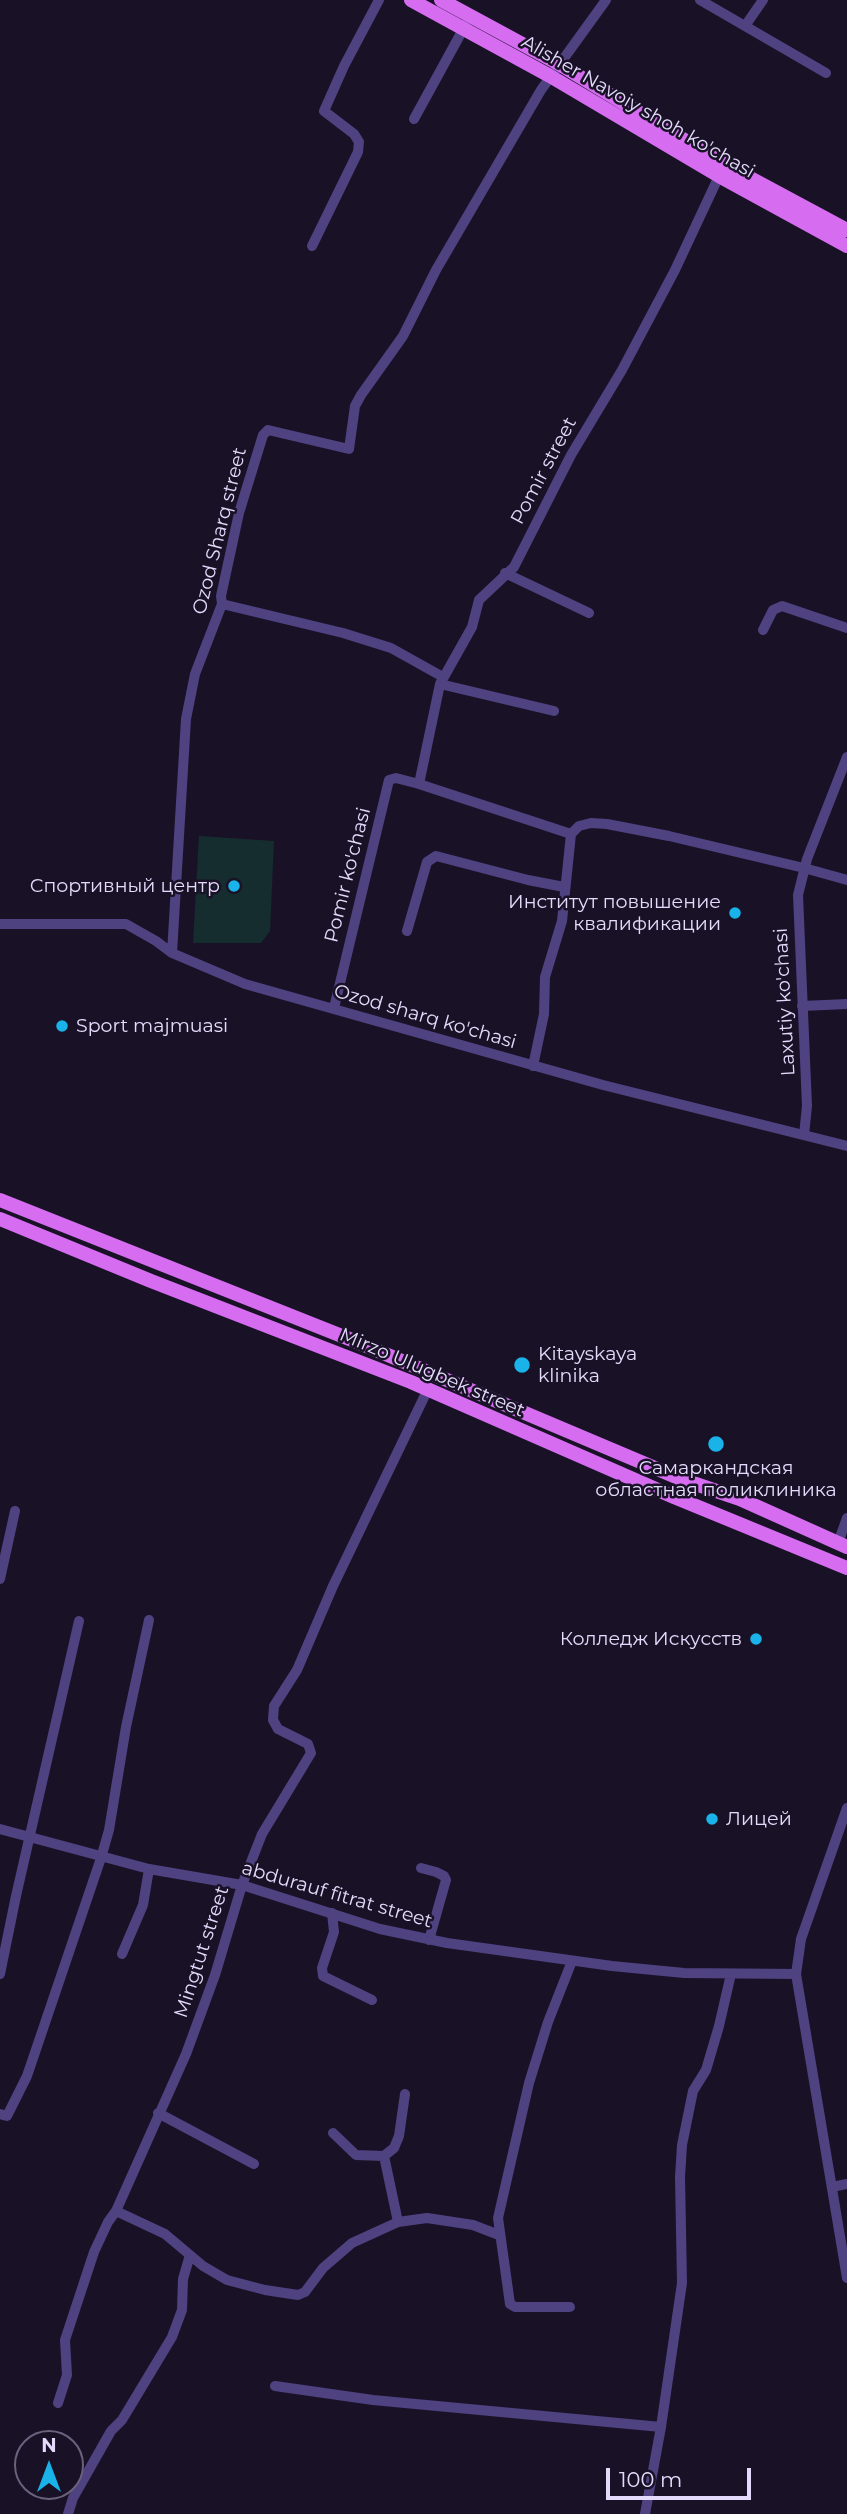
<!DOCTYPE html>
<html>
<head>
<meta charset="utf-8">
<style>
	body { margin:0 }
	#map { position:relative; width:847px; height:2514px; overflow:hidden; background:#191227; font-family:Montserrat,sans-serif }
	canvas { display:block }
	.north { position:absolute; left:14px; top:2430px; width:70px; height:70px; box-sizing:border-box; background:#191227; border:2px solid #6a627c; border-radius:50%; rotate:0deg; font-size:19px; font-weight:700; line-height:28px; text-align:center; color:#e4dbfc }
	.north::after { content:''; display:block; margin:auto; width:24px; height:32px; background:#19b2e9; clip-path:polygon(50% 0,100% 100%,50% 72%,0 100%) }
	.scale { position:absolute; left:606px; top:2468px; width:145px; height:32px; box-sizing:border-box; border:4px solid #e4dbfc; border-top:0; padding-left:9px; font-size:21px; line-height:24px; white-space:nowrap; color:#e4dbfc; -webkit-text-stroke:5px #191227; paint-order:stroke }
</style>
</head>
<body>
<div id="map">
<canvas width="847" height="2514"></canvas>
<div class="north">N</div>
<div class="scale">100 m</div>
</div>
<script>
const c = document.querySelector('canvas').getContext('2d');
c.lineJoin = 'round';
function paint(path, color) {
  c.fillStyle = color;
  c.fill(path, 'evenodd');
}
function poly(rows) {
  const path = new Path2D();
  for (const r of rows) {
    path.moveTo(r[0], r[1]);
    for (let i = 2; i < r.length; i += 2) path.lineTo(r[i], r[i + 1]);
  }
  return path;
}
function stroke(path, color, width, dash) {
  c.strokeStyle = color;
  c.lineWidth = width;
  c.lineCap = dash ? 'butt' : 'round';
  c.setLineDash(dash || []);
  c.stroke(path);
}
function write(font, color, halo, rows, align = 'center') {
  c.font = font + ' Montserrat,sans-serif';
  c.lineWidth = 5;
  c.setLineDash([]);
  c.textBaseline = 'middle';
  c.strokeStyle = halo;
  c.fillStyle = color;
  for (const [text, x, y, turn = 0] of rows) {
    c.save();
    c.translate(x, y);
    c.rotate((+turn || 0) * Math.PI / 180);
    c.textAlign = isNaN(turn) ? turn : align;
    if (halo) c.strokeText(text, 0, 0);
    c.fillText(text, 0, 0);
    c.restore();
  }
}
const green = poly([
	[199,836,274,841,270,931,261,943,193,943]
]);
const minor = poly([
	[700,0,826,73],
	[745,26,763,0],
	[414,119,466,24],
	[312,246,358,152,359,142,354,134,324,111,344,66,379,0],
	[505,573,589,613],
	[222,604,343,633,391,648,443,677],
	[763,630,773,610,782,606,847,628],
	[440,684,554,711],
	[419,784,440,684,472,627,479,600,514,567,571,455,622,370,675,270,719,176],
	[0,924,126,924,156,941,172,953,245,984,603,1085,847,1146],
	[407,931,427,862,436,856,528,880,564,887],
	[172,953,186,719,195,674,222,604,221,596,239,513,263,435,268,430,349,449,355,406,361,395,403,336,436,270,541,90,606,0],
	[802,1006,847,1004],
	[334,1008,389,780,396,778,419,784,571,834],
	[533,1066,544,1014,545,977,562,921,571,834,579,826,591,823,607,824,669,836,804,868,847,880],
	[804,1135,807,1106,798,895,807,859,847,757],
	[838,1543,847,1518],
	[0,1579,15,1511],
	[847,1808,801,1939,796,1974,847,2278],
	[0,1829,149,1869,242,1885,380,1929,447,1943,612,1966,684,1973,796,1974],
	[421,1868,436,1872,444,1876,446,1880,429,1940],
	[332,1913,334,1932,322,1968,323,1976,372,2000],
	[122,1954,143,1905,149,1869],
	[0,1974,16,1896,79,1621],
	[158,2113,254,2164],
	[0,2114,7,2116,27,2076,101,1858,109,1830,126,1727,149,1620],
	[333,2133,356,2155,384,2156],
	[832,2187,847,2184],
	[116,2211,165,2234,203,2266,227,2280,265,2290,298,2295,305,2292,323,2268,352,2243,398,2222,427,2218,473,2225,499,2235],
	[398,2222,384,2156,394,2148,399,2136,405,2094],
	[570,2307,515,2307,510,2304,498,2218,529,2083,548,2022,572,1961],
	[275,2386,373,2400,661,2427],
	[58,2403,67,2375,65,2340,94,2252,108,2222,116,2211,186,2054,215,1975,242,1885,262,1834,311,1753,308,1744,278,1729,273,1720,274,1706,297,1670,333,1586,428,1389],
	[68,2514,73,2498,111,2431,122,2420,172,2337,182,2310,183,2279,190,2255],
	[645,2514,661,2427,682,2283,680,2177,682,2145,693,2091,706,2070,719,2026,731,1974]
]);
const major = poly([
	[411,0,550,76,719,176,847,246],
	[441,0,559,64,724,164,847,230],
	[0,1200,357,1342,681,1479,740,1499,847,1547],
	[0,1219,151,1281,411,1382,674,1497,847,1568]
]);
const markers = [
	[234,886,7,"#19b2e9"],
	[735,913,7,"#19b2e9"],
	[62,1026,7,"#19b2e9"],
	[522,1365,9,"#19b2e9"],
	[716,1444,9,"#19b2e9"],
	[756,1639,7,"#19b2e9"],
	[712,1819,7,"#19b2e9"]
];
const streetNames = [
	["Alisher Navoiy shoh ko'chasi",638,107,30],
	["Pomir street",544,471,-62],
	["Ozod Sharq street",220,531,-76],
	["Pomir ko'chasi",348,875,-76],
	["Laxutiy ko'chasi",785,1002,-93],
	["Ozod sharq ko'chasi",425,1017,16],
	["Mirzo Ulugbek street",432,1373,23],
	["abdurauf fitrat street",337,1895,16],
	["Mingtut street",202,1952,-72]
];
const poiNames = [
	["Спортивный центр",220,886],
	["Институт повышение",721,902],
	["квалификации",721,924],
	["Sport majmuasi",76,1026,"left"],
	["Kitayskaya",538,1354,"left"],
	["klinika",538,1376,"left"],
	["Самаркандская",716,1468,"center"],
	["областная поликлиника",716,1490,"center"],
	["Колледж Искусств",742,1639],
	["Лицей",726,1819,"left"]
];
paint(green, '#162d30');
stroke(minor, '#4f4281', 10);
stroke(major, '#d66df1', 14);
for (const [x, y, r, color] of markers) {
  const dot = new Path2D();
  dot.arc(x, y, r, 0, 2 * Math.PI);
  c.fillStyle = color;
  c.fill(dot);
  stroke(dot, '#191227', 2.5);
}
write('19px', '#e4dbfc', '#191227', streetNames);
write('19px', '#e4dbfc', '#191227', poiNames, 'right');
</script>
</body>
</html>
